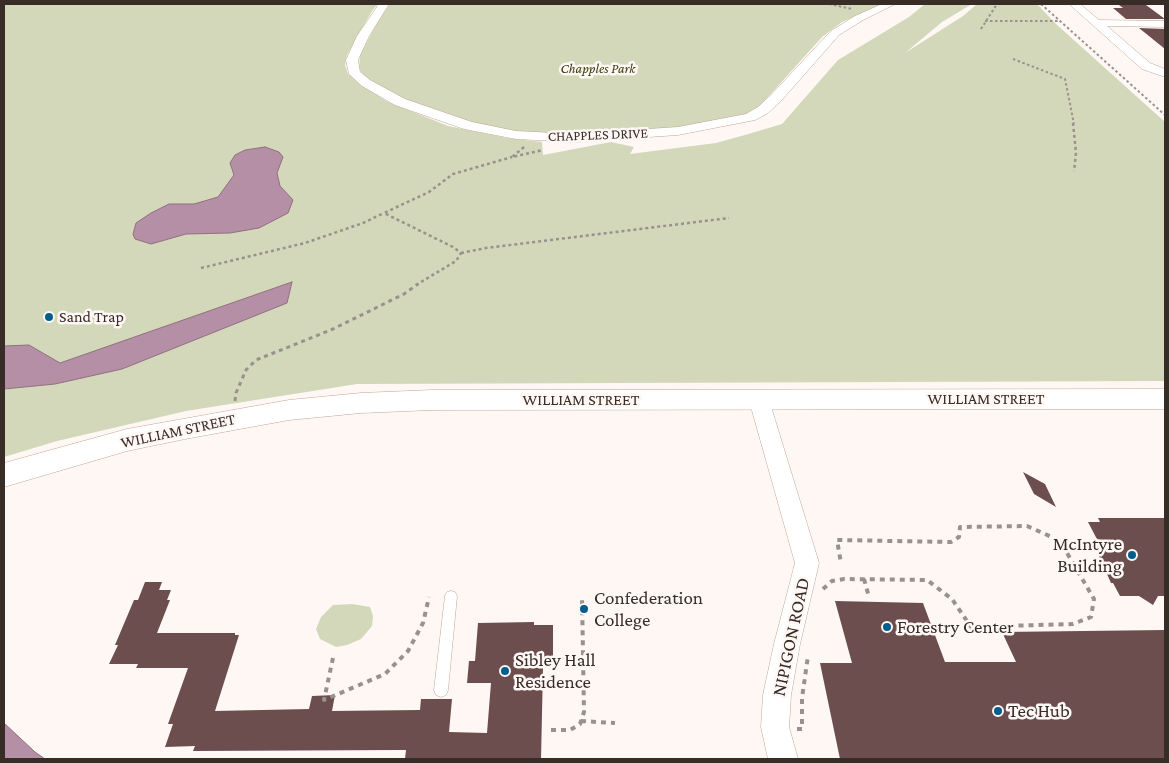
<!DOCTYPE html>
<html>
<head>
<meta charset="utf-8">
<style>
	body { margin:0 }
	#map { position:relative; width:1169px; height:763px; overflow:hidden; background:#fef7f4; font-family:"Crimson Pro",serif }
	canvas { display:block }
	.frame { position:absolute; inset:0; border:5px solid #382c26; pointer-events:none }
</style>
</head>
<body>
<div id="map">
<canvas width="1169" height="763"></canvas>
<div class="frame"></div>
</div>
<script>
const c = document.querySelector('canvas').getContext('2d');
c.lineJoin = 'round';
function paint(path, color) {
  c.fillStyle = color;
  c.fill(path, 'evenodd');
}
function poly(rows) {
  const path = new Path2D();
  for (const r of rows) {
    path.moveTo(r[0], r[1]);
    for (let i = 2; i < r.length; i += 2) path.lineTo(r[i], r[i + 1]);
  }
  return path;
}
function stroke(path, color, width, dash) {
  c.strokeStyle = color;
  c.lineWidth = width;
  c.lineCap = dash ? 'butt' : 'round';
  c.setLineDash(dash || []);
  c.stroke(path);
}
function write(font, color, halo, rows, align = 'center') {
  c.font = font + ' "Crimson Pro",serif';
  c.lineWidth = 5;
  c.setLineDash([]);
  c.textBaseline = 'middle';
  c.strokeStyle = halo;
  c.fillStyle = color;
  for (const [text, x, y, turn = 0] of rows) {
    c.save();
    c.translate(x, y);
    c.rotate((+turn || 0) * Math.PI / 180);
    c.textAlign = isNaN(turn) ? turn : align;
    if (halo) c.strokeText(text, 0, 0);
    c.fillText(text, 0, 0);
    c.restore();
  }
}
const green = poly([
	[4,4,378,4,372,11,347,55,345,65,348,74,386,101,448,126,507,138,542,142,543,155,611,142,634,147,630,154,716,143,745,135,782,124,838,60,909,17,925,4,972,4,942,22,905,53,963,16,977,4,1037,4,1056,24,1165,122,1165,381,357,384,186,411,57,441,4,457],
	[390,4,884,4,842,22,822,37,760,106,743,116,691,127,575,135,528,133,487,127,408,102,374,83,363,75,359,68,360,55,379,19],
	[352,604,370,607,373,616,372,626,361,639,347,645,336,647,320,639,316,629,321,617,333,605]
]);
const water = poly([
	[265,147,279,152,283,157,277,173,280,186,293,200,288,213,259,228,230,233,186,234,151,244,135,239,133,234,136,223,151,213,169,204,194,204,218,197,234,175,230,163,235,155,245,150,265,147],
	[292,282,287,303,122,369,55,384,4,389,4,346,29,345,60,363,292,282],
	[4,723,35,752,45,759,4,759,4,723]
]);
const building = poly([
	[1119,5,1146,5,1165,19,1126,19,1113,8,1123,8],
	[1139,28,1165,29,1165,49],
	[1023,472,1045,484,1056,507,1034,494],
	[1098,518,1165,518,1165,596,1158,596,1153,605,1139,596,1120,596,1113,583,1111,583,1095,547,1101,547,1088,522,1100,522],
	[145,582,162,582,159,590,171,590,167,600,170,600,157,633,235,633,235,635,239,635,215,711,309,709,312,696,335,695,332,711,420,710,421,699,452,699,449,732,487,733,491,683,467,683,469,661,475,661,478,623,534,622,534,625,553,625,553,668,543,668,541,759,405,759,406,750,399,750,193,751,195,746,165,747,173,724,168,724,188,668,136,668,138,664,109,664,118,645,115,645,134,600,138,600],
	[835,601,923,603,945,662,1016,662,1002,632,1165,630,1165,759,840,759,820,663,852,663]
]);
const pathFar3 = poly([
	[829,4,852,9],
	[1041,4,1165,115],
	[985,21,1058,21],
	[981,29,997,4],
	[1013,59,1065,79,1074,124]
]);
const pathFar2 = poly([
	[1073,123,1076,153,1074,171],
	[524,147,512,157,543,150],
	[461,253,486,248,729,218],
	[201,268,305,243,363,223,384,213],
	[416,285,456,261,461,253,453,247,384,213,429,192,453,174,512,157]
]);
const pathFar1 = poly([
	[235,401,236,393,246,370,256,360,333,329,404,294,418,284]
]);
const path = poly([
	[864,579,869,597],
	[823,589,832,581,844,579,927,580,952,599,971,627,1073,624,1091,617,1094,599,1067,553,1054,538,1027,526,960,527,959,537,951,542,837,540,841,563],
	[333,658,324,700,385,674,408,651,423,623,429,597],
	[581,721,615,723],
	[797,729,802,729,802,698,808,656],
	[551,730,570,730,580,724,584,712,582,596]
]);
const lane = poly([
	[451,591,455,592,457,596,448,690,446,695,441,697,436,695,434,690,445,596,447,592,451,591]
]);
const street = poly([
	[379,4,389,4,369,36,358,60,360,72,370,80,405,99,472,122,516,131,574,134,678,127,746,114,758,107,771,95,831,31,855,16,882,4,895,4,863,20,839,35,781,101,768,113,755,120,678,135,574,142,516,139,464,129,395,105,362,86,349,74,346,60,357,36,379,4],
	[1069,4,1080,4,1099,20,1165,21,1165,27,1107,26,1150,63,1165,69,1165,77,1142,69,1069,4],
	[759,393,766,395,769,400,819,563,800,644,791,695,789,727,798,759,768,759,761,727,763,695,774,644,795,563,749,400,752,395,759,393]
]);
const secondary = poly([
	[1165,389,1165,409,432,410,361,413,289,420,185,439,127,451,4,487,4,463,127,429,289,400,361,393,432,390,1165,389]
]);
const markers = [
	[49,317,5,"#005d8e"],
	[1132,555,5,"#005d8e"],
	[584,609,5,"#005d8e"],
	[887,627,5,"#005d8e"],
	[505,671,5,"#005d8e"],
	[998,711,5,"#005d8e"]
];
const farParknames = [
	["Chapples Park",598,69]
];
const farStreetnames = [
	["CHAPPLES DRIVE",598,135,-2]
];
const poiNames = [
	["Sand Trap",59,317]
];
const streetNames = [
	["WILLIAM STREET",986,399],
	["WILLIAM STREET",581,400],
	["WILLIAM STREET",178,431,-12]
];
const nearPoinames = [
	["McIntyre",1122,544,"right"],
	["Building",1122,566,"right"],
	["Confederation",594,598],
	["College",594,620],
	["Forestry Center",897,627],
	["Sibley Hall",515,660],
	["Residence",515,682],
	["Tec Hub",1008,711]
];
const nearStreetnames = [
	["NIPIGON ROAD",791,637,-78]
];
paint(green, '#d2d8b9');
paint(water, '#b58fa5');
stroke(water, '#90717f', 1);
paint(building, '#6c4e4f');
stroke(lane, '#c2a494', 1);
stroke(street, '#c2a494', 1);
stroke(secondary, '#c2a494', 1);
stroke(pathFar3, '#9a918c', 2, [2.5, 2.5]);
stroke(pathFar2, '#9a918c', 2.5, [3, 3]);
stroke(pathFar1, '#9a918c', 3, [4, 4]);
stroke(path, '#9a918c', 4, [5, 5]);
paint(lane, '#fff');
paint(street, '#fff');
paint(secondary, '#fff');
for (const [x, y, r, color] of markers) {
  const dot = new Path2D();
  dot.arc(x, y, r, 0, 2 * Math.PI);
  c.fillStyle = color;
  c.fill(dot);
  stroke(dot, '#fef7f4', 2);
}
write('italic 14px', '#383f0f', '#fef7f4', farParknames);
write('14px', '#382c26', '#fef7f4', farStreetnames);
write('16px', '#382c26', '#fef7f4', poiNames, 'left');
write('16px', '#382c26', '#fef7f4', streetNames);
write('19px', '#382c26', '#fef7f4', nearPoinames, 'left');
write('19px', '#382c26', '#fef7f4', nearStreetnames);
</script>
</body>
</html>
